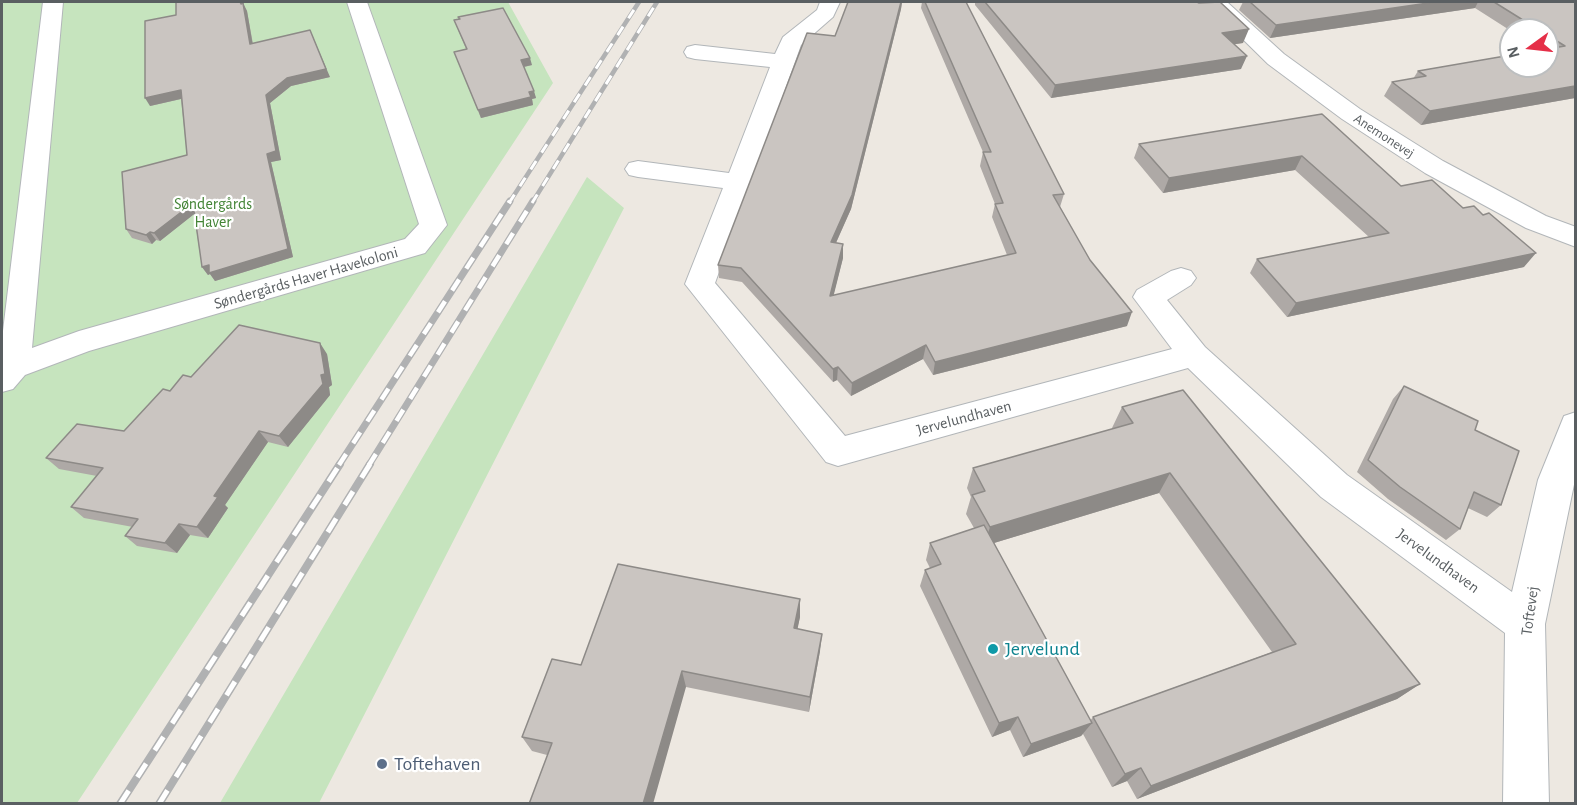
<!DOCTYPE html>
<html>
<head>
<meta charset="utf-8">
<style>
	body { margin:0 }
	#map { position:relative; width:1577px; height:805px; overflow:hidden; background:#ede8e1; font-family:"Alegreya Sans",sans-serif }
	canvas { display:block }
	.frame { position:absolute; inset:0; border:3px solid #5a5f62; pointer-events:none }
	.north { position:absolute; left:1499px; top:18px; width:60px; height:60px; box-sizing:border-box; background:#fff; border:2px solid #bdbfc0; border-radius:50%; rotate:255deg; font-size:16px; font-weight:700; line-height:24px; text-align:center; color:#5a5f62 }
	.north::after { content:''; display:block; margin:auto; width:21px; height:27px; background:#e52f48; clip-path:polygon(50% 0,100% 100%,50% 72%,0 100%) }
</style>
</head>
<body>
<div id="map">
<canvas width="1577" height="805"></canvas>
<div class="frame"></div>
<div class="north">N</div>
</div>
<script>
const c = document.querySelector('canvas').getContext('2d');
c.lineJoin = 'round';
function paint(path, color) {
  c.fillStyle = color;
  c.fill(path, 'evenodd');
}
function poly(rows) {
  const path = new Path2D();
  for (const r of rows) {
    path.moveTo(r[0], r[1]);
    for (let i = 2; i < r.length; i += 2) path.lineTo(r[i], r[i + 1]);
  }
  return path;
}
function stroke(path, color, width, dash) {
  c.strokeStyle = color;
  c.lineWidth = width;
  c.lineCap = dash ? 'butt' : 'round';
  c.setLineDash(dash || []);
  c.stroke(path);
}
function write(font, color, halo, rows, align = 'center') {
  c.font = font + ' "Alegreya Sans",sans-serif';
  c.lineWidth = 4.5;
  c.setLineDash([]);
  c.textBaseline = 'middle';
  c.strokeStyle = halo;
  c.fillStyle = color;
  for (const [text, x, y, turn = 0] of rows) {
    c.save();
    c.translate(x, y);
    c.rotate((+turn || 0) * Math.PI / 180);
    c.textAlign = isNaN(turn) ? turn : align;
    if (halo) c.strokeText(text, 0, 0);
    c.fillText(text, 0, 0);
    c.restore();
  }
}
const green = poly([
	[2,2,508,2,553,83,77,803,2,804],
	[587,177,624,208,319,803,220,803]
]);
const minor = poly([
	[43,2,63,2,32,348,79,331,405,239,419,224,347,2,367,2,447,225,425,253,89,351,25,375,13,389,2,392,2,339,43,2],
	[820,2,840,2,833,17,801,45,715,283,845,436,1172,349,1133,297,1137,290,1171,271,1181,268,1191,271,1196,278,1191,285,1167,300,1205,347,1347,475,1512,592,1538,480,1564,416,1576,412,1576,475,1545,624,1549,804,1503,804,1505,633,1321,497,1188,368,838,466,826,462,685,284,723,188,638,177,629,175,625,169,629,163,638,161,729,173,770,67,695,59,687,57,684,52,687,47,695,45,775,54,783,37,817,10,820,2],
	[1205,2,1227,2,1284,54,1360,109,1443,161,1546,216,1576,227,1576,247,1526,228,1425,173,1342,119,1268,64,1205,2]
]);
const railFar2 = poly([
	[509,203,639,2],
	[532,203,657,2]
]);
const railFar1 = poly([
	[339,465,510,201],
	[369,465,533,201]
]);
const rail = poly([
	[120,804,340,464],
	[159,804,370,464]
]);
const wall = poly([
	[176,2,242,2,247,11,253,44,330,77,291,86,270,103,281,160,271,162,293,257,215,281,210,274,208,275,202,267,194,214,160,241,156,240,152,244,132,238,126,229,187,155,181,99,150,106,176,15],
	[848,2,902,2,901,9,851,209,836,243,843,258,833,296,1007,255,992,217,995,204,980,166,983,152,921,8,922,2,966,2,1064,194,1060,207,1127,326,933,375,923,359,851,396,837,380,833,382,742,282,719,278,718,265,835,36],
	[975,2,1197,2,1243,43,1234,44,1241,69,1051,98,975,5],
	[1243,2,1575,2,1575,98,1421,125,1384,96,1392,82,1413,79,1418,71,1547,66,1547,30,1511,30,1511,31,1475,8,1270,38,1239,10],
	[454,20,532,65,524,67,536,98,532,99,533,105,481,118,454,52,466,49],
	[1322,114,1401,186,1524,267,1287,317,1250,273,1257,259,1369,237,1295,170,1163,193,1134,158,1139,144],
	[327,354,332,385,329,387,330,395,288,447,268,442,225,505,228,508,208,538,190,535,177,553,137,546,125,536,133,527,84,518,71,507,97,476,59,469,46,458,124,431,170,391,191,377],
	[1404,386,1475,430,1501,505,1487,517,1468,508,1460,529,1446,540,1388,499,1357,472,1393,399],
	[1122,407,1420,684,1397,699,1137,799,1127,781,1112,787,1083,734,1081,736,1023,757,1010,730,992,737,920,586,925,570,930,568,926,560,930,543,974,528,966,514,971,497,967,488,973,468,1113,429,1112,428],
	[1159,493,1272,652,1093,717,1090,721,994,543],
	[800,599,800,617,797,629,820,651,809,712,686,687,547,755,532,751,522,737,581,665]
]);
const shadedWall = poly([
	[240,2,242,2,243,6,243,3,247,11,254,52,250,44],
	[901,2,902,2,901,9,851,209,830,256,831,242],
	[1435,2,1478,2,1475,8,1270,38,1276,25],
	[1249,29,1243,43,1216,47,1222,33],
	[310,30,330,77,291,86,270,103,281,160,271,162,293,257,215,281,210,274,208,275,202,267,266,95],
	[1247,56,1241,69,1051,98,1055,85],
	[530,58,532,65,523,67,521,60],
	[1575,86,1575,98,1421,125,1430,111],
	[181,90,185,98,150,106,145,98],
	[534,91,536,98,532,99,533,105,481,118,478,110],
	[1302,156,1295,170,1163,193,1169,178],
	[193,203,198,211,160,241,154,233],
	[150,232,156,240,152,244,146,235],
	[843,244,843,258,830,310,830,296],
	[1536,253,1524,267,1287,317,1296,303],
	[1132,312,1127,326,933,375,935,362],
	[320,343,327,354,332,385,329,387,330,395,288,447,279,436],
	[926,345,923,359,851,396,852,383],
	[838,367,837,380,833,382,833,369],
	[259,431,268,442,225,505,228,508,208,538,197,527,214,496],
	[1170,473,1159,493,984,546,990,527],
	[179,524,190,535,177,553,165,543],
	[800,599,800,617,794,646,794,628],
	[822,634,820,651,809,712,810,697],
	[682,671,686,687,653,804,643,804],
	[1420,684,1397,699,1137,799,1151,786],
	[1018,717,1010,730,992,737,999,723],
	[1092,723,1081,736,1023,757,1031,744],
	[1141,768,1127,781,1112,787,1125,774]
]);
const building = poly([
	[176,2,240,2,241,4,243,3,250,44,310,30,326,69,287,78,266,95,276,151,267,154,288,249,209,273,209,265,202,267,193,203,154,233,150,232,146,235,126,229,122,172,187,155,181,90,145,98,145,21,176,15,176,2],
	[848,2,901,2,852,195,831,242,843,244,830,296,1016,253,995,204,1003,203,983,152,991,152,925,2,966,2,1064,194,1053,195,1090,260,1132,312,935,362,926,345,852,383,838,367,833,369,741,268,718,265,807,33,835,36,848,2],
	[985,2,1197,2,1199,3,1220,2,1249,29,1222,33,1247,56,1055,85,985,2],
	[1250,2,1435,2,1276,25,1250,2],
	[1494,2,1575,2,1575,86,1430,111,1392,82,1426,76,1418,71,1511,55,1511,66,1547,66,1547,49,1565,46,1547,35,1547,30,1539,30,1494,2],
	[503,8,530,58,521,60,534,91,529,92,531,97,478,110,454,52,467,49,454,20,460,19,458,17,503,8],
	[1322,114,1401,186,1432,180,1463,208,1474,206,1483,215,1489,213,1536,253,1296,303,1257,259,1389,233,1302,156,1169,178,1139,144,1322,114],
	[239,325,320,343,325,374,321,375,323,384,279,436,259,431,214,496,218,497,197,527,179,524,165,543,125,536,138,519,71,507,103,468,46,458,77,424,124,431,163,389,170,391,183,375,191,377,239,325],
	[1404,386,1478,421,1475,430,1519,451,1501,505,1474,492,1460,529,1400,487,1368,460,1404,386],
	[1183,390,1420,684,1151,786,1141,768,1125,774,1093,717,1296,644,1170,473,990,527,972,495,985,491,973,468,1133,423,1122,407,1183,390],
	[984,525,1092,723,1031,744,1018,717,999,723,925,570,941,564,930,543,984,525],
	[618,564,800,599,794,628,822,634,810,697,682,671,643,804,529,804,552,743,522,737,552,659,581,665,618,564]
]);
const markers = [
	[993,649,6,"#0f9aa8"],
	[382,764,6,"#5c6f8a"]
];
const farStreetnames = [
	["Anemonevej",1384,136,33]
];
const parkNames = [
	["Søndergårds",213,204],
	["Haver",213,222]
];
const streetNames = [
	["Søndergårds Haver Havekoloni",306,278,-16],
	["Jervelundhaven",964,418,-15],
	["Jervelundhaven",1438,561,36],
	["Toftevej",1530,611,-82]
];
const nearCulturenames = [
	["Jervelund",1005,649]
];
const nearServicenames = [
	["Toftehaven",394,764]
];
paint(green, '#c6e4be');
stroke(minor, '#b2b6b9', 2);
paint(minor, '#fff');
stroke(railFar2, '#b0b1b2', 4.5);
stroke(railFar1, '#b0b1b2', 7);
stroke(rail, '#b0b1b2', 8);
stroke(railFar2, '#fff', 3, [10]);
stroke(railFar1, '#fff', 4.5, [13]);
stroke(rail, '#fff', 5, [16]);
paint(wall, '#aea9a6');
paint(shadedWall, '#8d8a87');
paint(building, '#cac5c1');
stroke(building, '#8d8a87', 1.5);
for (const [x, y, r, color] of markers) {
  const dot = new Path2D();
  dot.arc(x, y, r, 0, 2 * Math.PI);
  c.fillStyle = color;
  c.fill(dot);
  stroke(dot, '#fff', 2);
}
write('14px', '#5a5f62', '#fff', farStreetnames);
write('16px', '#438436', '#fff', parkNames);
write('16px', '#5a5f62', '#fff', streetNames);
write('20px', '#0d838f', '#fff', nearCulturenames, 'left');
write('20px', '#4e5e75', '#fff', nearServicenames, 'left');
</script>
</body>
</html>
